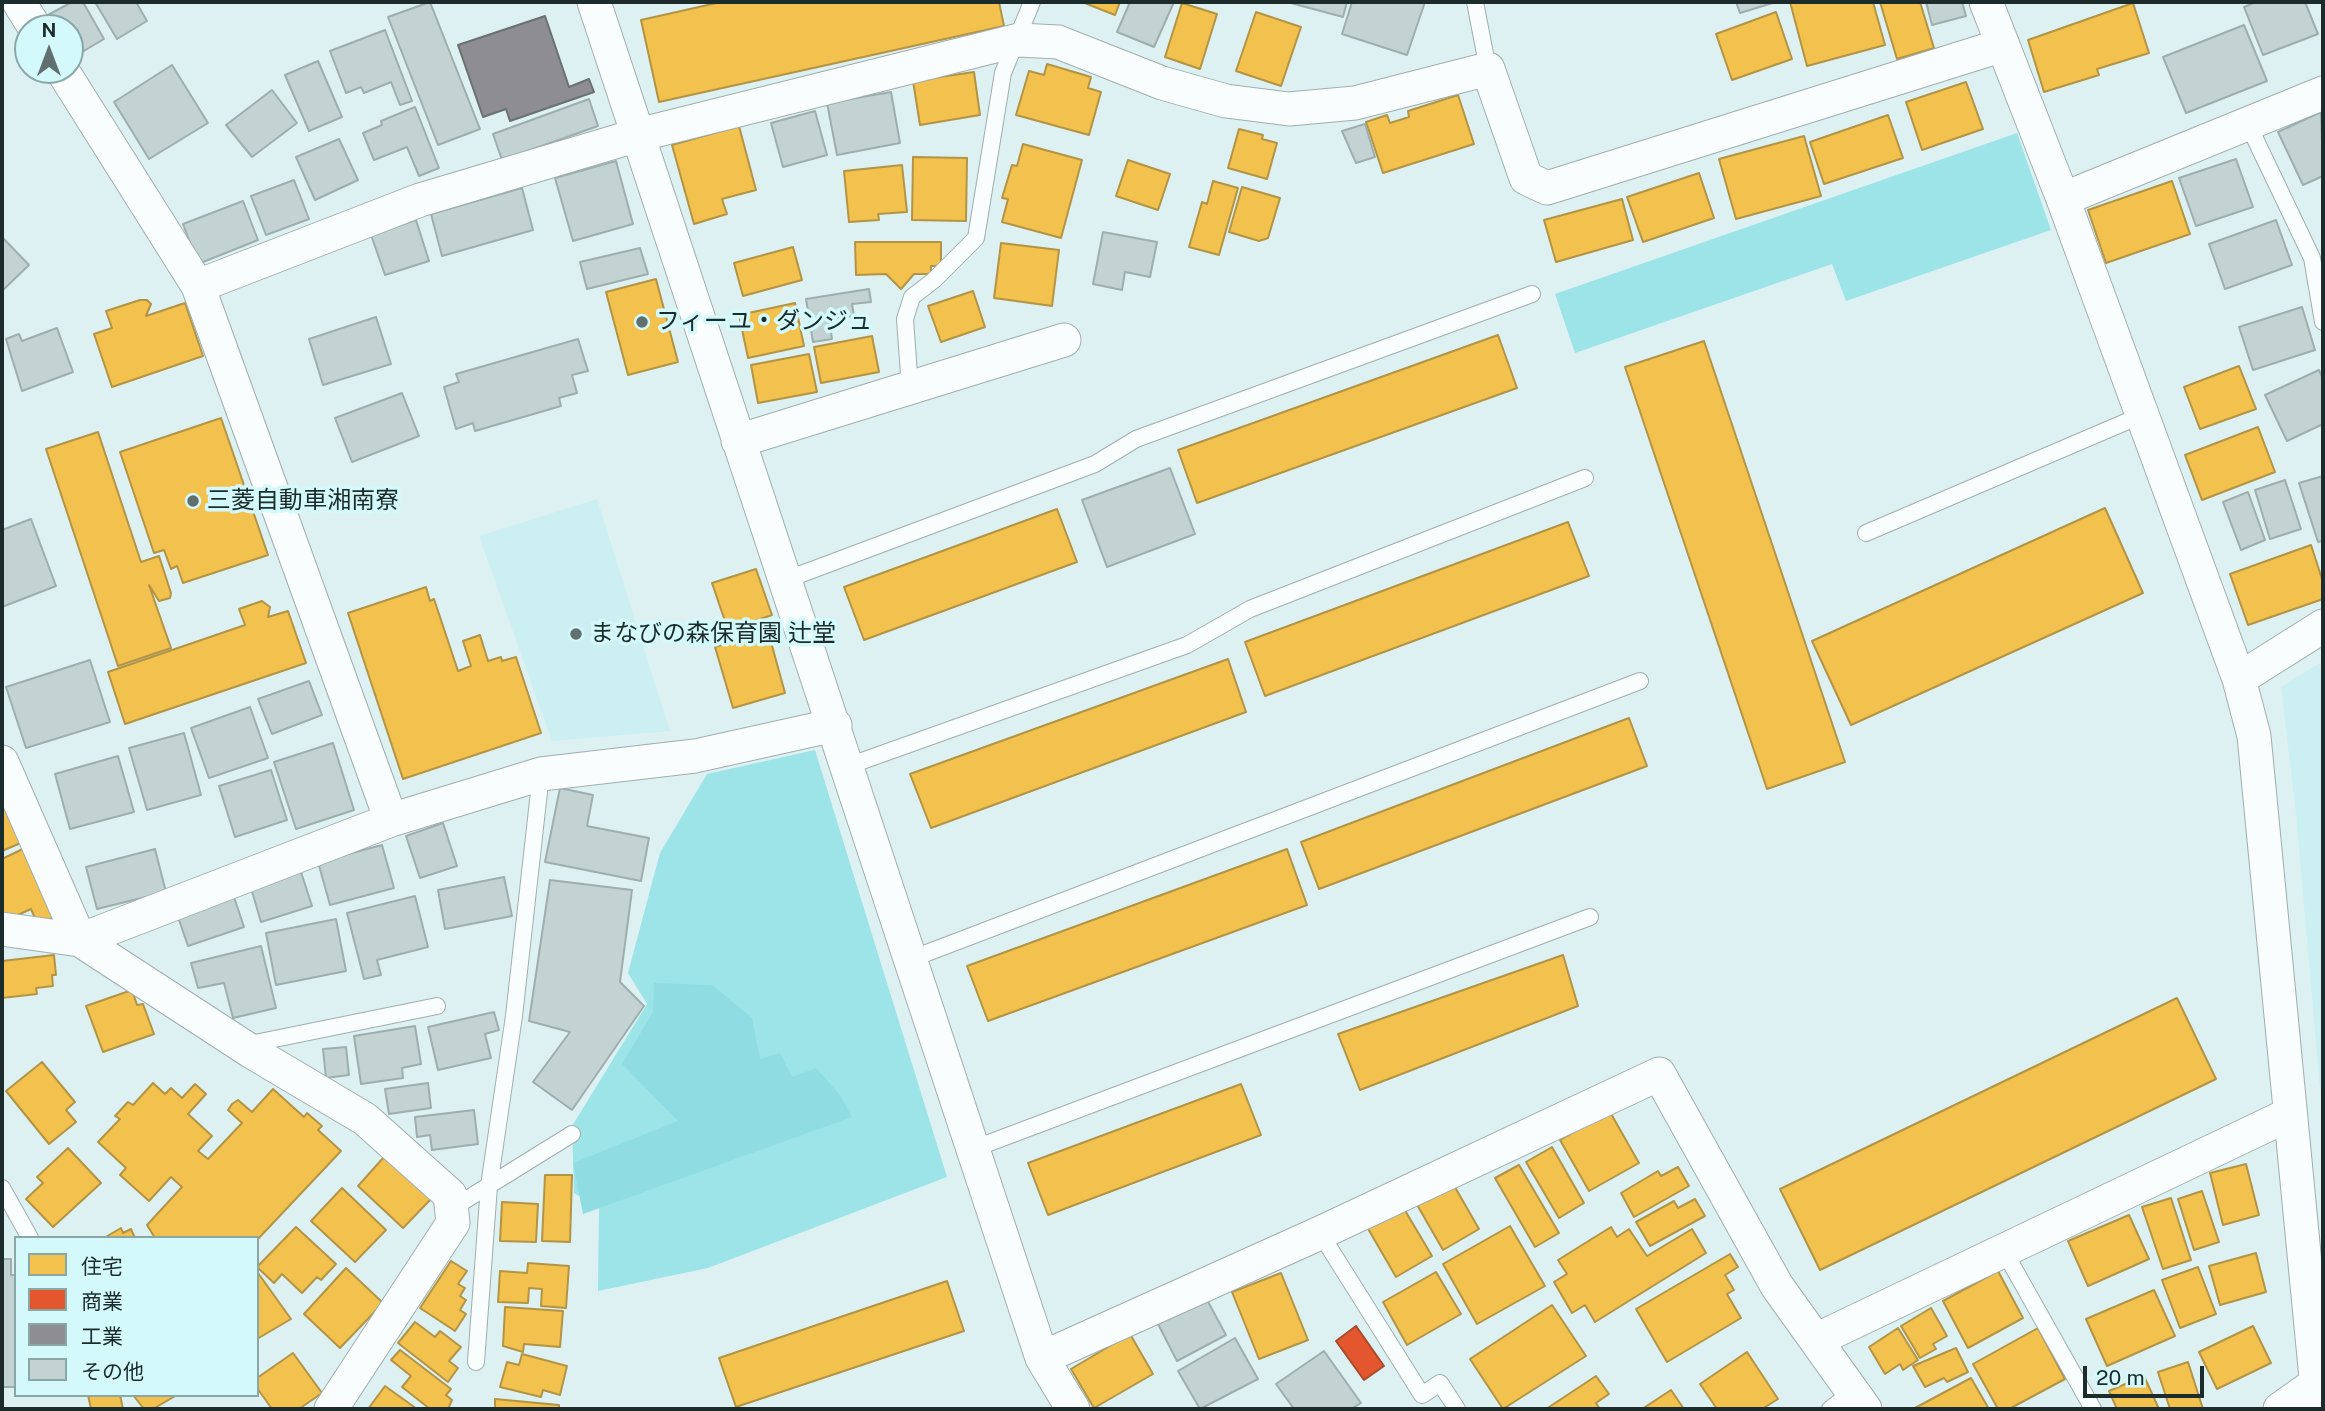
<!DOCTYPE html>
<html>
<head>
<meta charset="utf-8">
<style>
	body { margin:0 }
	#map { position:relative; width:2325px; height:1411px; overflow:hidden; background:#ddf1f2; font-family:"Public Sans","Noto Sans JP",sans-serif }
	canvas { display:block }
	.frame { position:absolute; inset:0; border:4px solid #1c2b2b; pointer-events:none }
	.legend { position:absolute; left:14px; top:1236px; width:245px; height:161px; box-sizing:border-box; background:#d4f9fb; border:2px solid #8aa7a8; margin:0; padding:9px 12px; list-style:none; font-size:21px; color:#1c2b2b }
	.legend li { display:flex; align-items:center; gap:14px; height:35px }
	.legend b { width:35px; border:2px solid #8aa7a8 }
	.north { position:absolute; left:14px; top:14px; width:70px; height:70px; box-sizing:border-box; background:#d4f9fb; border:2px solid #8aa7a8; border-radius:50%; rotate:0deg; font-size:19px; font-weight:700; line-height:28px; text-align:center; color:#1c2b2b }
	.north::after { content:''; display:block; margin:auto; width:24px; height:32px; background:#607071; clip-path:polygon(50% 0,100% 100%,50% 72%,0 100%) }
	.scale { position:absolute; left:2083px; top:1366px; width:121px; height:32px; box-sizing:border-box; border:4px solid #1c2b2b; border-top:0; padding-left:9px; font-size:21px; line-height:24px; white-space:nowrap; color:#1c2b2b; -webkit-text-stroke:5px #d4f9fb; paint-order:stroke }
</style>
</head>
<body>
<div id="map">
<canvas width="2325" height="1411"></canvas>
<div class="frame"></div>
<ul class="legend">
<li><b style="height:19px;background:#f2c14e"></b>住宅</li>
<li><b style="height:19px;background:#e4572e"></b>商業</li>
<li><b style="height:19px;background:#8d8d92"></b>工業</li>
<li><b style="height:19px;background:#c3d3d4"></b>その他</li>
</ul>
<div class="north">N</div>
<div class="scale">20 m</div>
</div>
<script>
const c = document.querySelector('canvas').getContext('2d');
c.lineJoin = 'round';
function paint(path, color) {
  c.fillStyle = color;
  c.fill(path, 'evenodd');
}
function poly(rows) {
  const path = new Path2D();
  for (const r of rows) {
    path.moveTo(r[0], r[1]);
    for (let i = 2; i < r.length; i += 2) path.lineTo(r[i], r[i + 1]);
  }
  return path;
}
function stroke(path, color, width, dash) {
  c.strokeStyle = color;
  c.lineWidth = width;
  c.lineCap = dash ? 'butt' : 'round';
  c.setLineDash(dash || []);
  c.stroke(path);
}
function write(font, color, halo, rows, align = 'center') {
  c.font = font + ' "Public Sans","Noto Sans JP",sans-serif';
  c.lineWidth = 7;
  c.setLineDash([]);
  c.textBaseline = 'middle';
  c.strokeStyle = halo;
  c.fillStyle = color;
  for (const [text, x, y, turn = 0] of rows) {
    c.save();
    c.translate(x, y);
    c.rotate((+turn || 0) * Math.PI / 180);
    c.textAlign = isNaN(turn) ? turn : align;
    if (halo) c.strokeText(text, 0, 0);
    c.fillText(text, 0, 0);
    c.restore();
  }
}
const built = poly([
	[597,499,670,731,552,741,479,536],
	[2323,661,2323,1123,2296,813,2281,687]
]);
const green = poly([
	[2017,133,2051,230,1846,301,1832,264,1575,353,1555,294],
	[815,750,947,1177,708,1268,598,1291,599,1208,574,1193,572,1126,647,1004,628,973,660,853,707,774]
]);
const forest = poly([
	[654,983,712,985,752,1018,760,1059,780,1053,792,1077,816,1068,839,1094,852,1117,583,1214,573,1163,678,1121,622,1064,653,1012]
]);
const homes = poly([
	[721,2,999,2,1004,26,659,102,641,20,721,2],
	[1082,2,1120,2,1115,15,1082,2],
	[1790,2,1873,2,1885,45,1807,66,1790,2],
	[1880,2,1920,2,1934,48,1897,59,1880,2],
	[1182,3,1217,14,1200,69,1165,57,1182,3],
	[2133,3,2149,53,2097,69,2099,75,2044,92,2028,40,2133,3],
	[1256,12,1301,27,1281,86,1236,71,1256,12],
	[1776,12,1792,59,1732,80,1716,34,1776,12],
	[1047,64,1091,77,1088,88,1101,92,1089,135,1016,115,1029,71,1044,75,1047,64],
	[974,72,980,115,920,125,913,81,974,72],
	[1966,82,1983,129,1922,150,1906,102,1966,82],
	[1458,95,1474,144,1383,173,1366,122,1387,115,1390,123,1409,117,1408,111,1458,95],
	[1888,115,1903,158,1824,184,1810,142,1888,115],
	[739,126,756,190,722,199,727,214,694,224,672,145,739,126],
	[1239,129,1263,135,1262,139,1277,143,1267,179,1228,168,1239,129],
	[1804,136,1821,196,1736,219,1719,159,1804,136],
	[1023,144,1082,160,1061,238,1002,222,1008,199,1002,198,1012,165,1017,166,1023,144],
	[913,157,967,158,966,221,912,220,913,157],
	[1128,160,1170,174,1158,210,1116,196,1128,160],
	[902,165,907,212,878,214,879,220,849,222,844,171,902,165],
	[1699,173,1714,218,1643,242,1627,197,1699,173],
	[1213,181,1238,188,1219,255,1189,247,1202,202,1207,204,1213,181],
	[2172,181,2190,234,2106,263,2088,210,2172,181],
	[1242,187,1280,198,1268,238,1259,241,1229,232,1242,187],
	[1622,199,1633,240,1556,262,1544,220,1622,199],
	[855,242,941,242,941,266,931,266,931,274,914,274,901,289,886,274,856,275,855,242],
	[1001,243,1059,250,1052,306,994,298,1001,243],
	[793,247,802,280,743,296,734,263,793,247],
	[656,279,678,362,628,375,606,292,656,279],
	[973,291,985,327,941,342,928,306,973,291],
	[140,300,147,300,151,304,146,316,185,303,203,356,112,387,94,334,112,328,106,311,140,300],
	[795,303,804,346,748,358,739,315,795,303],
	[1498,335,1517,388,1197,503,1178,450,1498,335],
	[872,336,879,372,821,383,814,347,872,336],
	[1704,341,1845,762,1767,789,1625,367,1704,341],
	[809,354,817,392,758,403,751,365,809,354],
	[2239,366,2256,409,2200,429,2184,387,2239,366],
	[221,418,268,555,183,583,177,566,171,569,164,550,154,553,120,452,221,418],
	[2258,427,2275,472,2202,500,2185,455,2258,427],
	[98,432,141,562,159,556,171,593,170,598,159,601,149,585,171,648,118,666,46,449,98,432],
	[2105,508,2143,593,1851,725,1812,641,2105,508],
	[1057,509,1077,562,864,640,844,587,1057,509],
	[1568,522,1589,576,1265,696,1245,642,1568,522],
	[2311,545,2323,582,2323,599,2248,625,2230,574,2311,545],
	[756,569,772,615,728,630,712,583,756,569],
	[426,587,430,601,434,599,458,671,471,666,463,641,480,635,488,661,501,657,502,661,516,657,541,733,403,779,348,613,426,587],
	[262,601,270,607,268,617,288,611,306,663,125,724,108,672,245,625,239,609,262,601],
	[768,631,785,693,733,708,715,647,768,631],
	[1228,659,1246,712,931,828,910,774,1228,659],
	[1629,718,1647,766,1319,889,1301,842,1629,718],
	[2,797,23,842,2,851,2,797],
	[33,844,65,912,38,925,31,909,5,921,2,914,2,859,33,844],
	[1287,849,1307,905,988,1021,967,966,1287,849],
	[54,955,56,975,52,975,53,986,36,988,37,994,2,998,2,961,54,955],
	[1563,955,1578,1006,1360,1090,1338,1034,1563,955],
	[132,990,137,1005,143,1004,154,1034,103,1052,86,1006,132,990],
	[2177,998,2216,1079,1820,1270,1780,1189,2177,998],
	[42,1062,75,1102,66,1110,76,1122,49,1144,6,1091,42,1062],
	[153,1083,165,1094,171,1088,182,1098,195,1084,206,1094,188,1114,212,1136,198,1151,208,1159,242,1123,228,1110,232,1104,238,1100,252,1112,273,1089,304,1117,307,1113,322,1126,318,1130,341,1151,257,1240,155,1238,147,1225,182,1187,171,1177,149,1201,120,1175,126,1168,98,1142,120,1119,115,1116,128,1102,133,1105,153,1083],
	[1241,1084,1261,1135,1048,1215,1028,1163,1241,1084],
	[1610,1112,1639,1163,1589,1191,1560,1140,1610,1112],
	[1552,1147,1584,1203,1559,1218,1526,1162,1552,1147],
	[68,1148,101,1183,53,1227,26,1199,43,1183,37,1177,68,1148],
	[384,1157,431,1199,403,1228,358,1186,384,1157],
	[2246,1164,2259,1215,2223,1225,2210,1173,2246,1164],
	[1519,1165,1559,1233,1535,1247,1495,1178,1519,1165],
	[1678,1167,1689,1186,1634,1217,1621,1193,1658,1171,1661,1176,1678,1167],
	[545,1175,572,1175,570,1242,542,1241,545,1175],
	[1452,1182,1479,1229,1443,1250,1416,1203,1452,1182],
	[342,1188,386,1230,355,1262,311,1221,342,1188],
	[2202,1191,2219,1242,2194,1250,2178,1199,2202,1191],
	[2171,1198,2191,1260,2163,1269,2142,1207,2171,1198],
	[1695,1199,1705,1216,1650,1246,1636,1222,1674,1201,1678,1208,1695,1199],
	[502,1202,538,1204,536,1242,500,1241,502,1202],
	[1403,1207,1432,1256,1396,1277,1367,1227,1403,1207],
	[2129,1215,2149,1259,2088,1286,2068,1241,2129,1215],
	[1510,1226,1545,1286,1477,1324,1443,1264,1510,1226],
	[296,1227,336,1264,321,1280,317,1277,302,1293,282,1274,274,1283,257,1267,296,1227],
	[1611,1227,1617,1237,1629,1229,1647,1256,1692,1229,1706,1253,1595,1322,1585,1305,1572,1313,1554,1282,1567,1274,1558,1260,1611,1227],
	[121,1228,123,1233,131,1229,135,1238,104,1238,121,1228],
	[2256,1253,2266,1292,2220,1305,2209,1266,2256,1253],
	[1730,1254,1738,1267,1725,1275,1734,1290,1727,1294,1741,1318,1667,1362,1636,1309,1730,1254],
	[451,1261,467,1271,458,1284,465,1288,460,1296,466,1300,460,1310,466,1314,455,1331,420,1308,451,1261],
	[528,1263,569,1266,566,1308,541,1306,542,1289,529,1288,528,1303,498,1302,500,1271,527,1273,528,1263],
	[2198,1267,2216,1314,2180,1328,2162,1280,2198,1267],
	[346,1268,383,1303,340,1348,304,1314,346,1268],
	[1998,1271,2023,1318,1968,1348,1943,1301,1998,1271],
	[1436,1272,1461,1314,1407,1345,1383,1302,1436,1272],
	[258,1273,291,1319,257,1339,257,1274,258,1273],
	[1281,1273,1308,1340,1259,1359,1232,1292,1281,1273],
	[947,1281,964,1331,736,1407,719,1358,947,1281],
	[2154,1290,2175,1336,2107,1366,2086,1319,2154,1290],
	[1552,1305,1586,1356,1503,1409,1470,1359,1552,1305],
	[505,1307,563,1311,560,1347,524,1344,523,1352,503,1346,505,1307],
	[1931,1308,1947,1336,1933,1344,1936,1349,1920,1358,1901,1326,1931,1308],
	[415,1322,435,1337,440,1331,461,1347,449,1361,458,1368,448,1382,398,1343,415,1322],
	[2253,1326,2271,1363,2217,1389,2199,1352,2253,1326],
	[1898,1328,1918,1360,1903,1370,1900,1364,1885,1374,1869,1347,1898,1328],
	[2038,1328,2065,1379,2009,1409,1998,1409,1973,1364,2038,1328],
	[1130,1334,1153,1374,1094,1408,1071,1369,1130,1334],
	[1956,1348,1968,1372,1947,1382,1944,1378,1925,1387,1913,1366,1956,1348],
	[400,1350,451,1389,446,1395,452,1400,448,1409,430,1409,402,1387,411,1376,391,1360,400,1350],
	[1747,1352,1778,1399,1762,1409,1717,1409,1700,1384,1747,1352],
	[293,1353,322,1393,299,1409,272,1409,257,1388,257,1378,293,1353],
	[522,1354,567,1366,560,1395,543,1390,541,1397,500,1387,507,1362,519,1365,522,1354],
	[2188,1362,2203,1409,2170,1409,2158,1372,2188,1362],
	[1596,1376,1609,1394,1596,1403,1600,1409,1546,1409,1596,1376],
	[2144,1376,2159,1409,2117,1409,2109,1391,2144,1376],
	[1971,1378,1989,1409,1913,1409,1971,1378],
	[385,1386,417,1409,368,1409,385,1386],
	[1671,1390,1684,1409,1642,1409,1671,1390],
	[88,1395,120,1395,123,1409,91,1409,88,1395],
	[133,1395,177,1395,153,1409,144,1409,133,1395],
	[495,1399,559,1405,559,1409,495,1409,495,1399]
]);
const shops = poly([
	[1356,1326,1384,1366,1364,1380,1336,1341,1356,1326]
]);
const industry = poly([
	[545,16,569,87,589,79,594,92,510,121,506,109,483,117,458,45,545,16]
]);
const building = poly([
	[72,2,83,2,104,39,72,58,70,28,55,28,48,15,72,2],
	[95,2,136,2,147,21,117,39,95,2],
	[430,2,480,129,438,145,388,17,430,2],
	[1130,2,1174,2,1154,47,1117,32,1130,2],
	[1287,2,1347,2,1343,17,1287,2],
	[1352,2,1425,2,1407,55,1342,34,1352,2],
	[1736,2,1776,2,1740,13,1736,2],
	[1926,2,1962,2,1966,16,1932,25,1926,2],
	[2256,2,2305,2,2318,34,2263,55,2244,7,2256,2],
	[2244,25,2267,81,2186,113,2163,57,2244,25],
	[385,30,412,101,400,105,391,82,364,93,361,87,346,93,330,51,385,30],
	[318,61,342,117,309,131,285,75,318,61],
	[172,65,208,123,149,159,114,102,172,65],
	[272,90,297,123,252,157,226,125,272,90],
	[891,92,900,143,837,155,827,103,891,92],
	[589,99,598,126,502,160,493,134,589,99],
	[415,107,439,168,419,176,407,147,374,160,363,133,382,125,381,121,415,107],
	[815,111,827,155,783,167,771,123,815,111],
	[2321,112,2323,176,2303,185,2278,132,2321,112],
	[1365,124,1375,157,1356,163,1342,131,1365,124],
	[339,139,358,180,315,200,296,157,339,139],
	[2236,159,2253,207,2196,226,2179,178,2236,159],
	[616,161,633,224,573,241,555,178,616,161],
	[294,180,309,219,266,235,251,196,294,180],
	[522,188,533,230,442,256,431,214,522,188],
	[243,201,258,240,198,264,183,224,243,201],
	[416,220,429,261,385,275,371,235,416,220],
	[2276,220,2292,265,2225,289,2209,244,2276,220],
	[1103,232,1157,242,1150,277,1125,272,1122,290,1093,284,1103,232],
	[2,237,29,265,2,291,2,237],
	[640,248,648,274,587,289,580,262,640,248],
	[869,289,871,302,852,304,854,316,829,319,832,339,813,342,806,299,869,289],
	[2302,307,2315,350,2253,370,2239,327,2302,307],
	[376,317,391,364,323,385,309,339,376,317],
	[57,328,73,372,22,391,6,339,19,334,22,341,57,328],
	[578,339,588,371,572,375,577,393,559,398,561,406,475,431,473,423,456,429,444,387,459,382,456,374,578,339],
	[2319,370,2323,379,2323,424,2287,441,2265,395,2319,370],
	[402,393,419,436,352,462,335,418,402,393],
	[1170,468,1195,534,1107,567,1082,500,1170,468],
	[2323,476,2323,541,2318,542,2299,483,2323,476],
	[2285,480,2301,529,2270,539,2255,490,2285,480],
	[2248,492,2265,540,2241,550,2223,502,2248,492],
	[31,519,56,586,2,607,2,530,31,519],
	[90,660,110,722,26,748,6,687,90,660],
	[309,681,322,715,272,734,258,699,309,681],
	[250,707,268,758,209,778,191,728,250,707],
	[184,733,201,795,147,810,129,748,184,733],
	[333,743,354,810,296,829,274,762,333,743],
	[118,756,134,812,70,829,55,774,118,756],
	[271,770,287,820,235,837,219,786,271,770],
	[560,788,593,795,587,826,649,838,641,881,545,862,560,788],
	[443,823,457,866,420,878,406,836,443,823],
	[382,845,394,888,330,905,318,862,382,845],
	[155,849,166,892,97,909,86,867,155,849],
	[301,872,312,906,261,922,251,888,301,872],
	[504,877,512,916,445,929,438,890,504,877],
	[550,880,632,890,620,982,644,1006,572,1110,533,1082,570,1032,529,1021,550,880],
	[415,896,428,947,377,960,381,975,364,979,347,913,415,896],
	[234,897,244,927,188,946,178,917,234,897],
	[336,919,346,971,276,985,266,933,336,919],
	[261,946,276,1008,233,1018,224,983,198,988,191,963,261,946],
	[494,1012,499,1030,485,1034,491,1058,438,1070,428,1027,494,1012],
	[415,1026,421,1064,402,1068,403,1078,361,1084,354,1036,415,1026],
	[346,1047,349,1075,326,1078,323,1049,346,1047],
	[428,1083,431,1108,389,1114,385,1089,428,1083],
	[474,1110,478,1144,432,1150,430,1135,417,1137,415,1117,474,1110],
	[2,1259,11,1259,11,1275,16,1275,16,1387,2,1387,2,1259],
	[1206,1298,1226,1335,1177,1361,1158,1324,1206,1298],
	[1235,1338,1258,1379,1200,1409,1178,1371,1235,1338],
	[1324,1351,1361,1403,1351,1409,1294,1409,1276,1384,1324,1351]
]);
const service = poly([
	[1475,2,1488,69],
	[2248,124,2312,258,2323,322],
	[910,388,905,319,912,297,934,280,976,238,1003,73,1032,2],
	[1866,533,2142,415],
	[788,579,1095,464,1136,439,1532,294],
	[848,766,1187,645,1250,609,1585,478],
	[911,959,1640,681],
	[245,1045,437,1006],
	[973,1149,1590,917],
	[2,1188,30,1238],
	[451,1209,572,1134],
	[1320,1233,1422,1395,1440,1383,1457,1409],
	[2004,1251,2093,1409],
	[476,1362,489,1186,514,1016,541,774],
	[1830,1409,1852,1392]
]);
const minor = poly([
	[19,2,35,28],
	[594,2,1042,1358,1073,1409],
	[1986,2,2063,199,2239,679,2254,736,2319,1409],
	[62,70,198,286,391,820],
	[2063,199,2323,93],
	[198,286,420,200,638,135,1019,40,1058,42,1162,83,1226,101,1289,109,1355,103,1488,69,1526,178,1547,188,2003,45],
	[738,441,1064,340],
	[2239,679,2323,626],
	[2,762,80,940],
	[2,929,80,940,252,1052,365,1119,450,1195,453,1223,331,1409],
	[80,940,391,820,541,774,695,756,835,725],
	[1816,1340,2290,1114],
	[1042,1358,1320,1233,1659,1074,1777,1286,1865,1409],
	[2280,1409,2317,1383]
]);
const markers = [
	[642,322,7,"#607071"],
	[193,501,7,"#607071"],
	[576,634,7,"#607071"]
];
const poiNames = [
	["フィーユ・ダンジュ",656,322],
	["三菱自動車湘南寮",207,501],
	["まなびの森保育園 辻堂",590,634]
];
paint(built, '#cceff1');
paint(green, '#9ce4e8');
paint(forest, '#8fdde2');
paint(homes, '#f2c14e');
stroke(homes, '#b29444', 2);
paint(shops, '#e4572e');
stroke(shops, '#a84a2d', 2);
paint(industry, '#8d8d92');
stroke(industry, '#6b7073', 2);
paint(building, '#c3d3d4');
stroke(building, '#9eaeae', 2);
stroke(service, '#9faeaf', 18);
stroke(minor, '#9faeaf', 35);
stroke(service, '#fafdfd', 16);
stroke(minor, '#fafdfd', 33);
for (const [x, y, r, color] of markers) {
  const dot = new Path2D();
  dot.arc(x, y, r, 0, 2 * Math.PI);
  c.fillStyle = color;
  c.fill(dot);
  stroke(dot, '#d4f9fb', 2.5);
}
write('24px', '#1c2b2b', '#d4f9fb', poiNames, 'left');
</script>
</body>
</html>
